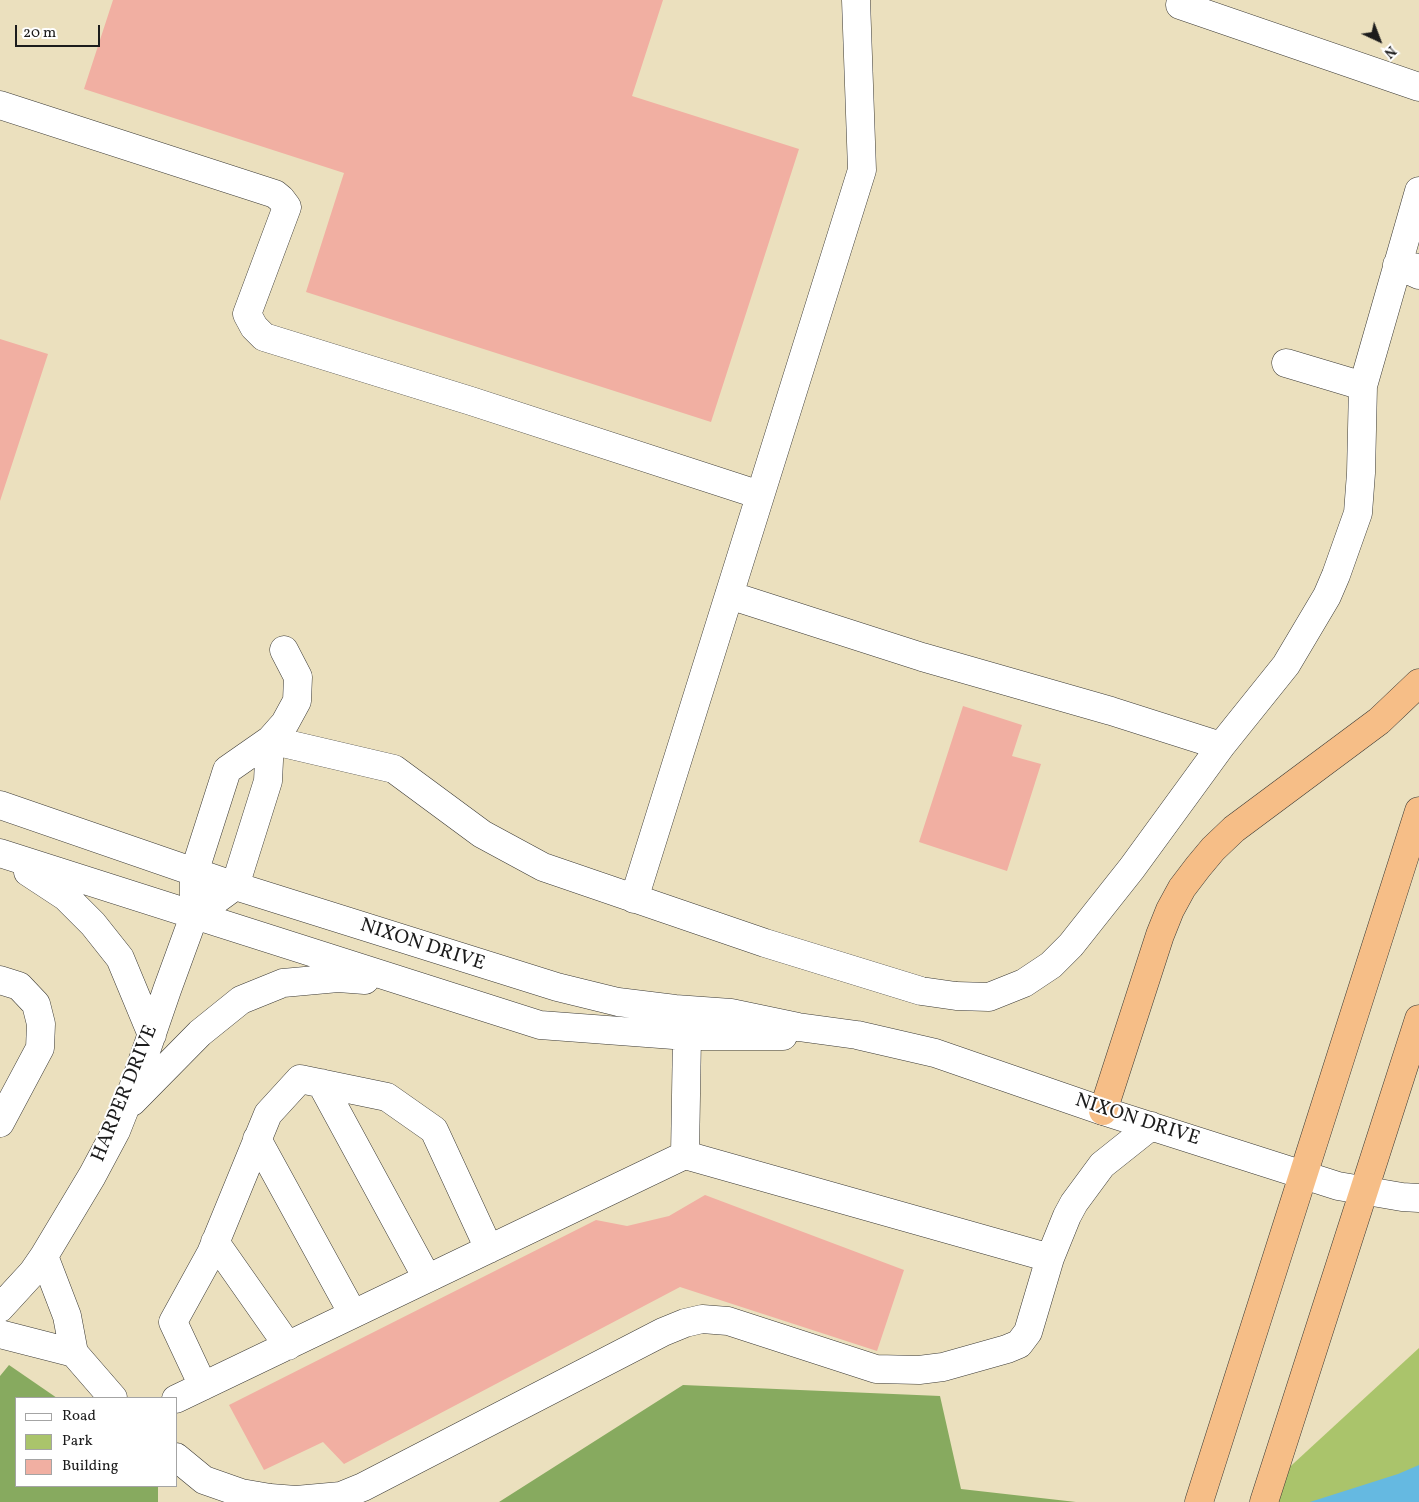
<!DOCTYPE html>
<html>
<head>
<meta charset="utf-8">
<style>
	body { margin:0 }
	#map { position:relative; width:1419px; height:1502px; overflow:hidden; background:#ebe0be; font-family:Vollkorn,serif }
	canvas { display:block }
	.legend { position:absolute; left:15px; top:1397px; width:162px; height:90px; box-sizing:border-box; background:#fff; border:1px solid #a4a4a4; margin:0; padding:6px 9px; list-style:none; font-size:15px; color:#1c1c1c }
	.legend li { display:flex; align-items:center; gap:10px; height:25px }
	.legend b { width:25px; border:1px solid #a4a4a4 }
	.north { position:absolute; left:1354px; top:15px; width:50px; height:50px; -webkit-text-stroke:4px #fff; paint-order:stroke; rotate:137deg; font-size:14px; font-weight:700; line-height:20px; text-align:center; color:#1c1c1c }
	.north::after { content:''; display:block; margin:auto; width:18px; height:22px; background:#1c1c1c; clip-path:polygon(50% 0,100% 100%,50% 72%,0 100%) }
	.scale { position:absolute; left:15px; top:25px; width:85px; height:22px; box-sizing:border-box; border:2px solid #1c1c1c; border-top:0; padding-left:6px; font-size:15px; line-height:18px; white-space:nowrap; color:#1c1c1c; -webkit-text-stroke:4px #fff; paint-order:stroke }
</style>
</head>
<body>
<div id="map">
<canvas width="1419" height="1502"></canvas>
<ul class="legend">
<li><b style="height:6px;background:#fff"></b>Road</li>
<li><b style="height:14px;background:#aac46b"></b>Park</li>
<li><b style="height:14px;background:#f1afa2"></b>Building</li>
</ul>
<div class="north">N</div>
<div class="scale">20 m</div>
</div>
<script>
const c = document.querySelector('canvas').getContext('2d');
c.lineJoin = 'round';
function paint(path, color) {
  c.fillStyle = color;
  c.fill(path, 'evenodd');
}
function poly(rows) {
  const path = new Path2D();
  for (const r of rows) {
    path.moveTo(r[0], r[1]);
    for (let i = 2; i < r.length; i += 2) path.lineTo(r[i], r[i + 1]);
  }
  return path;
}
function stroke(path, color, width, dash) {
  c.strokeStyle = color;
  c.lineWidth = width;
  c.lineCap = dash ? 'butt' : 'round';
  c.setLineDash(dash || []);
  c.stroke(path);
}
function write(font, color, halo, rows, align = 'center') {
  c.font = font + ' Vollkorn,serif';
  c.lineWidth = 4;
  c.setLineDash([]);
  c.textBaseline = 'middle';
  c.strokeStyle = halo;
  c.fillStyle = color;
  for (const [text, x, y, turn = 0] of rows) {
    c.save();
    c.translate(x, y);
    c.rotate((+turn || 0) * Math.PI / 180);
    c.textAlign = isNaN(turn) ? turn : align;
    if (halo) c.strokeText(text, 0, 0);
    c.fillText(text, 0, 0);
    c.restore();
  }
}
const green = poly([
	[1419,1348,1419,1502,1264,1502,1269,1486]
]);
const forest = poly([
	[9,1365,57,1398,16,1398,16,1486,158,1486,158,1502,0,1502,0,1376],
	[683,1385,940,1396,961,1489,1076,1502,499,1502]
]);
const water = poly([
	[1419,1465,1419,1502,1310,1502,1398,1474]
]);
const building = poly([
	[113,0,663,0,632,96,799,149,711,422,306,292,344,173,84,89],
	[0,339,48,354,0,501],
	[963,706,1022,725,1012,756,1041,764,1007,871,919,842],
	[705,1195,904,1270,877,1351,680,1287,344,1464,323,1442,264,1470,229,1405,596,1220,627,1226,669,1216]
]);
const minor = poly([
	[1181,0,1180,5,1419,87],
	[0,105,275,194,281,199,287,207,247,314,254,327,264,337,471,401,760,495],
	[1419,268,1397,265,1419,275],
	[1286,363,1363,386],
	[729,595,922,657,1111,711,1221,746],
	[270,740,394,769,482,834,543,867,765,943,921,991,956,996,989,997,1024,983,1051,965,1071,945,1132,868,1221,746,1286,665,1327,596,1336,575,1358,513,1361,473,1363,386,1419,191],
	[270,740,268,781,235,886,194,916,194,873,227,770,270,740,285,723,297,701,298,677,284,650],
	[0,805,235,886,557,987,618,1002,675,1009,731,1013,798,1027,857,1035,935,1053,1103,1111,1338,1186,1402,1197,1419,1198],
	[0,853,540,1025,687,1036,783,1036],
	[28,872,66,897,93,924,120,958,152,1035],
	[634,899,862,170,856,0],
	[0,980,19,986,36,1004,41,1024,40,1048,0,1123],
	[321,1083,427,1278],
	[132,1102,200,1033,241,1000,283,983,338,978,365,980],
	[257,1139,353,1314],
	[685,1155,687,1036],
	[215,1242,288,1346],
	[44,1256,67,1316,74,1353,113,1398],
	[0,1308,33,1272,44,1256,92,1176,116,1131,135,1083,167,990,194,916],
	[0,1334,74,1353],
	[203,1386,173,1322,211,1253,268,1114,300,1079,387,1097,434,1130,489,1249],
	[176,1399,685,1155,1050,1258],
	[176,1457,204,1480,241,1493,270,1498,296,1500,341,1496,363,1487,663,1332,685,1323,702,1319,728,1321,876,1369,919,1370,943,1367,1007,1349,1019,1344,1028,1332,1050,1258,1067,1216,1074,1203,1102,1165,1151,1126]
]);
const highway = poly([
	[1103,1111,1160,935,1170,910,1182,888,1198,867,1213,849,1234,829,1379,721,1419,683],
	[1199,1502,1419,811],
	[1264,1502,1419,1019]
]);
const streetNames = [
	["NIXON DRIVE",422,946,18],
	["HARPER DRIVE",126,1094,-68],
	["NIXON DRIVE",1137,1121,18]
];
paint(green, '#aac46b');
paint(forest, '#87aa5f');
paint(water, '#65b9e1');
paint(building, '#f1afa2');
stroke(minor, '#3b3934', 29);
stroke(highway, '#3b3934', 29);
stroke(minor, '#fff', 28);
stroke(highway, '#f6be87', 28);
write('20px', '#1c1c1c', '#fff', streetNames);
</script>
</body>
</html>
